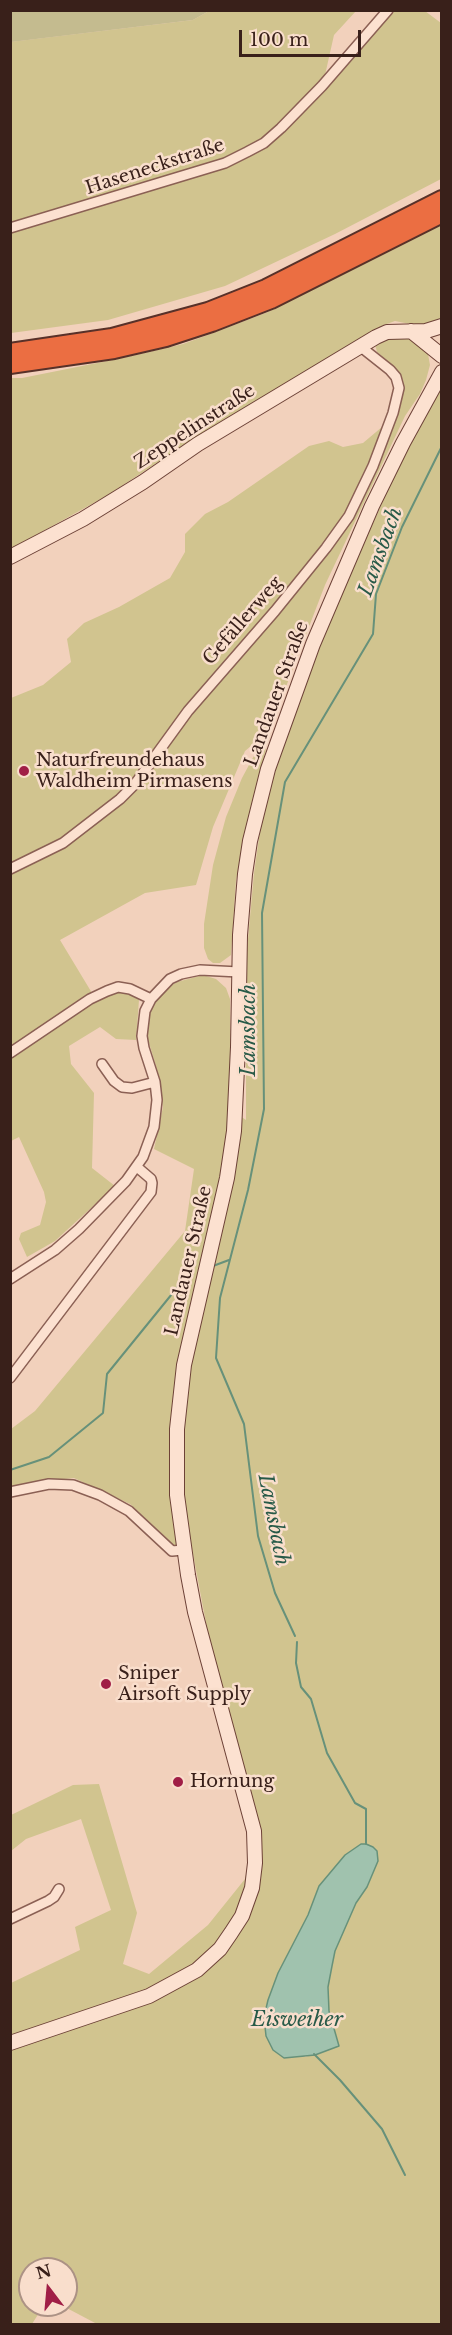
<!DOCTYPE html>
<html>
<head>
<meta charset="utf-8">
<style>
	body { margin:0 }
	#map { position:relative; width:452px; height:2335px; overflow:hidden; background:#f2d1bc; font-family:"Libre Baskerville",serif }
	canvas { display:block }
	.frame { position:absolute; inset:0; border:12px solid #39201a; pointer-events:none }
	.north { position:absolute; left:18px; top:2257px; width:60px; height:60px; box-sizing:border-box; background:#f9decc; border:2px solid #ac9285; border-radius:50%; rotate:344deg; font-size:16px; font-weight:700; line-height:24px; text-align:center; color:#39201a }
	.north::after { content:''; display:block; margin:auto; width:21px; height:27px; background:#a01e46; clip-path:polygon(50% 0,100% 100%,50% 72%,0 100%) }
	.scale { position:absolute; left:239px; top:30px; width:122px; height:27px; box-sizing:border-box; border:3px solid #39201a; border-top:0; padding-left:8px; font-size:18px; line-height:21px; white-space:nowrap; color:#39201a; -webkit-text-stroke:4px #f9decc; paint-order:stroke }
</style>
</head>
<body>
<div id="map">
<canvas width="452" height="2335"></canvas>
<div class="frame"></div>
<div class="north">N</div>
<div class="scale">100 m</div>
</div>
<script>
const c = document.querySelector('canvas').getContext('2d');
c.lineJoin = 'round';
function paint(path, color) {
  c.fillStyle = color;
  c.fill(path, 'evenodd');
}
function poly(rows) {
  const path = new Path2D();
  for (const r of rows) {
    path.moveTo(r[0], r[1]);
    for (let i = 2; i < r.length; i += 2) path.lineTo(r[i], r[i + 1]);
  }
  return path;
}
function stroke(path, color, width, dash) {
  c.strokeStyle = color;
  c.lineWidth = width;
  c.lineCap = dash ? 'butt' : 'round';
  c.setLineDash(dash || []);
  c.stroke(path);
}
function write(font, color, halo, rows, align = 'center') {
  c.font = font + ' "Libre Baskerville",serif';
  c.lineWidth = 5;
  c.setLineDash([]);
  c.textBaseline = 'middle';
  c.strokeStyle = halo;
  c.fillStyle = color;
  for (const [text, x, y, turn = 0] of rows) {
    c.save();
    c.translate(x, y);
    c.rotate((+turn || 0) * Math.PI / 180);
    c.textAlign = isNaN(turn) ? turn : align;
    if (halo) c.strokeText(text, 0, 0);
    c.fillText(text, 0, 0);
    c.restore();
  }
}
const green = poly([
	[209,11,356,11,334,35,323,84,388,11,425,11,441,23,441,179,335,234,225,286,108,320,11,333,10,42,193,20],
	[441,223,441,322,420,326,395,321,384,325,210,428,108,495,11,549,10,378,22,378,132,356,183,344,213,333,268,312],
	[408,336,423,345,428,354,430,365,426,380,420,394,405,416,325,585,269,731,245,751,213,827,196,885,145,893,60,940,92,993,106,996,120,990,133,994,139,1000,136,1040,116,1039,100,1027,69,1046,71,1064,94,1093,92,1168,115,1186,55,1241,27,1257,19,1239,21,1233,40,1225,46,1202,44,1192,19,1137,11,1141,11,698,43,685,71,662,67,639,84,623,119,607,170,578,185,552,185,534,205,514,228,502,309,446,329,441,343,447,363,443,395,416,404,391,403,380,391,364,377,352,375,344,393,337],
	[441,388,441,2324,97,2324,61,2305,66,2305,66,2269,30,2269,30,2305,44,2305,32,2324,11,2324,11,1983,80,1950,75,1927,111,1910,81,1819,26,1839,11,1851,11,1815,73,1785,99,1784,137,1913,123,1964,149,1974,208,1925,245,1879,259,1821,210,1644,189,1533,175,1546,130,1504,74,1478,36,1482,11,1489,11,1429,35,1411,185,1231,194,1169,154,1149,163,1107,156,1066,146,1033,148,1014,154,1002,165,989,177,982,203,975,216,979,226,988,230,999,231,1110,246,1120,246,961,254,873,260,831,271,783,318,647,399,465],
	[361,1844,374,1871,367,1887,356,1903,340,1938,335,1951,328,1987,329,2011,339,2046,305,2057,268,2000,278,1973,308,1915,319,1886],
	[264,747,266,749,251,806,236,880,231,955,220,963,213,963,208,959,204,948,204,924,213,865,226,817,242,778,256,752]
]);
const cemetery = poly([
	[10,11,11,10,209,11,193,20,11,42]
]);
const water = poly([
	[361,1844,366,1844,373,1847,377,1851,378,1861,367,1887,356,1903,335,1951,332,1966,328,1987,329,2011,339,2046,315,2055,284,2058,273,2050,266,2036,264,2017,268,2000,278,1973,308,1915,319,1886,345,1855,361,1844]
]);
const stream = poly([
	[213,1266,229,1260],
	[10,1470,49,1457,103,1413,107,1374,189,1273],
	[295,1636,275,1593,258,1536,244,1424,216,1358,220,1298,248,1190,264,1109,262,913,285,782,373,634,376,594,402,527,442,446],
	[297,1642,296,1663,301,1687,311,1699,327,1753,355,1803,366,1809,366,1844],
	[314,2054,340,2080,382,2129,405,2175]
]);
const street = poly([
	[10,228,225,163,247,152,264,143,281,128,322,86,388,10],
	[10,869,63,843,120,799,135,784,188,711,275,611,326,548,349,516,373,466,393,413,399,388,396,377,390,370,361,347],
	[10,1053,90,999,107,991,118,987,130,989,151,999],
	[102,1064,114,1081,122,1087,132,1088,155,1082],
	[10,1279,55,1250,79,1229,126,1181,143,1157,154,1127,157,1100,155,1082,144,1048,142,1036,145,1011,151,999,170,979,181,974,200,970,239,972],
	[10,1378,151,1192,152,1183,151,1179,137,1167],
	[10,1492,49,1484,73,1485,100,1495,129,1511,172,1551,183,1550],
	[10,1919,48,1901,54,1897,59,1889]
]);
const secondary = poly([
	[411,331,442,356],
	[10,557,83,519,143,482,198,444,376,337,387,332,426,331,442,326],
	[10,2043,149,1996,197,1970,220,1949,231,1933,242,1916,252,1888,255,1863,254,1831,195,1612,188,1575,177,1495,177,1429,184,1365,227,1178,234,1131,238,1047,240,935,245,874,250,841,268,769,313,644,372,506,403,443,442,372]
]);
const highway = poly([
	[10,352,112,337,208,311,266,288,442,199],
	[10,365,114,350,166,338,212,323,271,300,442,214]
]);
const markers = [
	[24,771,6,"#a01e46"],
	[106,1684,6,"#a01e46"],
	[178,1782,6,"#a01e46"]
];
const streetNames = [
	["Haseneckstraße",155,167,-18],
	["Zeppelinstraße",195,427,-33],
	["Gefällerweg",243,621,-49],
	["Landauer Straße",277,694,-70],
	["Landauer Straße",189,1261,-77]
];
const poiNames = [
	["Naturfreundehaus",36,761],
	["Waldheim Pirmasens",36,782],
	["Sniper",118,1674],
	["Airsoft Supply",118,1695],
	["Hornung",190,1782]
];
const waterNames = [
	["Lamsbach",381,552,-70],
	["Lamsbach",249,1030,-90],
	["Lamsbach",273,1520,79],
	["Eisweiher",297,2020]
];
paint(green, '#d1c48f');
paint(cemetery, '#c4bb8f');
paint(water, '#a0c2ae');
stroke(water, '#67917a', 1.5);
stroke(stream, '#67917a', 2);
stroke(street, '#8b6054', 12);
stroke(secondary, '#6d4237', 16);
stroke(highway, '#583129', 20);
stroke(street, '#fce1d0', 9);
stroke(secondary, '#fce1d0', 14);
stroke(highway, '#eb6e42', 16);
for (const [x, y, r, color] of markers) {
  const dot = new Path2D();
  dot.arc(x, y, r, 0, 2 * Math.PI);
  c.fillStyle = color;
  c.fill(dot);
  stroke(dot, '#f9decc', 2);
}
write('18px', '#39201a', '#f9decc', streetNames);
write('18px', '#39201a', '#f9decc', poiNames, 'left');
write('italic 20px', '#285a48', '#f9decc', waterNames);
</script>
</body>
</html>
